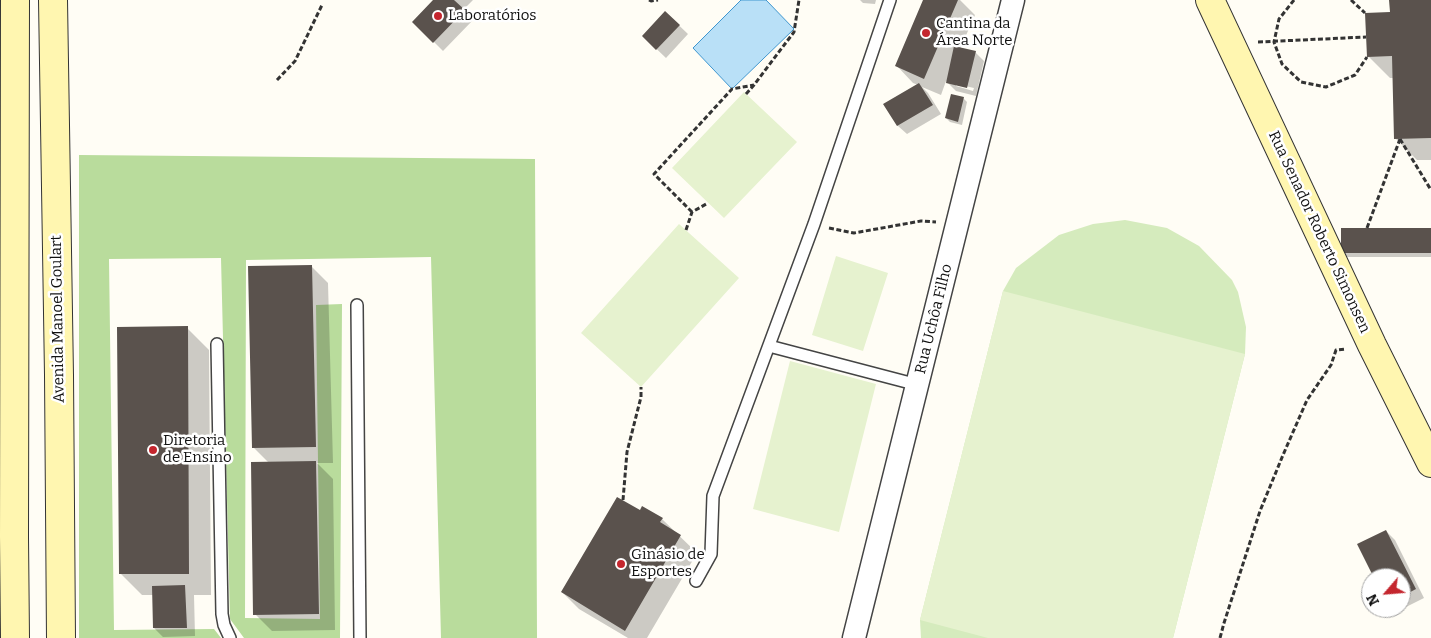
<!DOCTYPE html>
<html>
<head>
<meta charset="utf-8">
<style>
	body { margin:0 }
	#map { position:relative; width:1431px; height:638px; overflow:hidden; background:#fffdf5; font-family:Bitter,serif }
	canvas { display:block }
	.north { position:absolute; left:1361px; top:568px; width:50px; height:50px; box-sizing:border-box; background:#fff; border:1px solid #a0a0a0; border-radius:50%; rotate:243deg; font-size:14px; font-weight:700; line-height:20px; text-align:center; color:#111 }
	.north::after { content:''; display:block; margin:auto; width:18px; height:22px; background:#c4262e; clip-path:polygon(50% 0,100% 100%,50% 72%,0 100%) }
</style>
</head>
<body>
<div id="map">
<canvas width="1431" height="638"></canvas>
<div class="north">N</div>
</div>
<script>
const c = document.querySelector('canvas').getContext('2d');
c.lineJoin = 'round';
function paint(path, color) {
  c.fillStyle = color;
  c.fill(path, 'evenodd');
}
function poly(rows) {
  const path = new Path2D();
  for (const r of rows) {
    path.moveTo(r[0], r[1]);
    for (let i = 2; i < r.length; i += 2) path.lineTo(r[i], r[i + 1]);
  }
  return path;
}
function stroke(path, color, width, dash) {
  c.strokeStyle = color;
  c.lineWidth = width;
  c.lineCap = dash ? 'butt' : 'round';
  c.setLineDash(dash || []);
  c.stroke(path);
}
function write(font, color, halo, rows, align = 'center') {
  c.font = font + ' Bitter,serif';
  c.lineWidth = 5;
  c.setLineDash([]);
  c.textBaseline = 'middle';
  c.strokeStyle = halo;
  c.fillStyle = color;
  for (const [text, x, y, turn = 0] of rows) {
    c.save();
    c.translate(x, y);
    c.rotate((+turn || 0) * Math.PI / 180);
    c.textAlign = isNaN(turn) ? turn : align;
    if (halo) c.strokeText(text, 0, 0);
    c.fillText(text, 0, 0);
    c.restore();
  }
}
const green = poly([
	[1125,220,1167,228,1199,246,1232,280,1238,292,1246,327,1245,354,1173,638,921,638,920,620,1003,291,1016,268,1059,235,1093,224]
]);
const forest = poly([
	[79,155,535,159,537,638,441,638,431,257,246,260,245,618,320,619,316,305,342,304,340,638,244,638,230,619,221,258,109,259,114,630,214,629,221,638,79,638]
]);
const pitch = poly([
	[744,92,797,142,724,218,672,168],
	[679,224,739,278,641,387,581,333],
	[836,256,888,273,863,351,812,335],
	[1003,291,1245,354,1173,638,988,638,920,620],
	[790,361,876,384,839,532,753,509]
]);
const water = poly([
	[741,0,766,0,794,29,732,89,693,48,741,0]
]);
const shadow = poly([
	[435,0,473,0,463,10,473,20,443,51,414,22],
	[860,0,876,0,875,4,863,3],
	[924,0,960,0,975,15,960,49,975,52,984,61,976,96,956,91,946,81,941,95,922,87,928,93,941,114,907,134,898,126,885,105,918,85,913,83,897,66],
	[956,84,974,88,973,91,956,86],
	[1391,0,1431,0,1431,160,1417,160,1395,138,1393,78,1390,78,1368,56,1391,14],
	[665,12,688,34,666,58,643,36],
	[963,98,967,102,962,125,950,122,946,118],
	[1431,229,1431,257,1347,257,1342,253],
	[0,255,21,276,22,414,0,414],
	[311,266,328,283,333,463,317,463,333,479,335,630,272,631,255,614,269,463,253,447],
	[187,328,209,350,211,595,194,595,195,636,163,637,154,628,153,595,142,595,120,573],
	[640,512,662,519,697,553,647,638,628,638,579,609,562,592],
	[1386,531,1395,540,1424,598,1396,612,1392,608,1401,608,1401,578,1375,578,1358,545]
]);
const building = poly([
	[433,0,454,0,465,10,433,43,412,22],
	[923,0,958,0,924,79,895,66],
	[1389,0,1431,0,1431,138,1394,139,1392,56,1367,57,1365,13,1390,12],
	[665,11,680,25,656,50,642,36],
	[954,46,976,51,967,88,946,83],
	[919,83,933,105,897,126,883,104],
	[951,94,964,97,958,122,945,118],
	[1341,228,1431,228,1431,253,1341,253],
	[312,265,316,447,252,448,248,266],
	[188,326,189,574,119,574,117,327],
	[316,461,319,614,253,615,251,462],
	[617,497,640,510,642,506,663,518,660,522,681,535,625,631,561,592],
	[1386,530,1416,589,1401,597,1401,578,1384,578,1382,575,1374,578,1357,544],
	[185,585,187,628,153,628,152,586]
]);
const path = poly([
	[649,0,651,1,658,0],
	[1294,0,1279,19,1274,42,1282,64,1301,82,1326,87,1355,75,1367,57],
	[1351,0,1365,13],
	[1258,42,1366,37],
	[277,80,295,61,322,5],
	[746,94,754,85,794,32,799,0],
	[1400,139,1431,190],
	[692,212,654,174,732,89,754,85],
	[829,228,854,233,921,221,936,222],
	[1367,228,1400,139],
	[686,230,692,212,708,203],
	[623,500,627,452,641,397,641,387],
	[1220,638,1224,623,1260,511,1283,455,1307,400,1331,365,1336,350,1346,349]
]);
const lane = poly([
	[357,305,360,638],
	[217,344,222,614,224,625,230,638],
	[769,346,918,385],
	[696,581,711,554,713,496,814,224,890,0]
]);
const street = poly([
	[854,638,1013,0]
]);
const secondary = poly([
	[15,0,14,537,15,638],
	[53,0,59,375,61,638],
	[1210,0,1372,345,1431,463]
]);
const markers = [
	[438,16,5,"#c4262e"],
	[926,33,5,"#c4262e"],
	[153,450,5,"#c4262e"],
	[621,564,5,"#c4262e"]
];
const poiNames = [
	["Laboratórios",448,16],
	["Cantina da",936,24],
	["Área Norte",936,41],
	["Diretoria",163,441],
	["de Ensino",163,458],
	["Ginásio de",631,555],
	["Esportes",631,572]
];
const streetNames = [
	["Rua Senador Roberto Simonsen",1319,232,65],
	["Avenida Manoel Goulart",58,319,-91],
	["Rua Uchôa Filho",934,319,-76]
];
paint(green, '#d5ebbd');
paint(forest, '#b9dc9c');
paint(pitch, '#e6f2cf');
paint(water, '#b9e0f7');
stroke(water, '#3f96cf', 1);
paint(shadow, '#0003');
paint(building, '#5a524d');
stroke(lane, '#444', 14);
stroke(street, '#444', 25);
stroke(secondary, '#333', 30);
stroke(path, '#333', 3, [5, 2.5]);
stroke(lane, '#fff', 11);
stroke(street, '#fff', 22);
stroke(secondary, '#fff6b0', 28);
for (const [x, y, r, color] of markers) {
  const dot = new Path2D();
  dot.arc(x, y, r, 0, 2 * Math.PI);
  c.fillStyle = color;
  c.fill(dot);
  stroke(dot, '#fff', 2);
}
write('15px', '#111', '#fff', poiNames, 'left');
write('15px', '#111', '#fff', streetNames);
</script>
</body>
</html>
